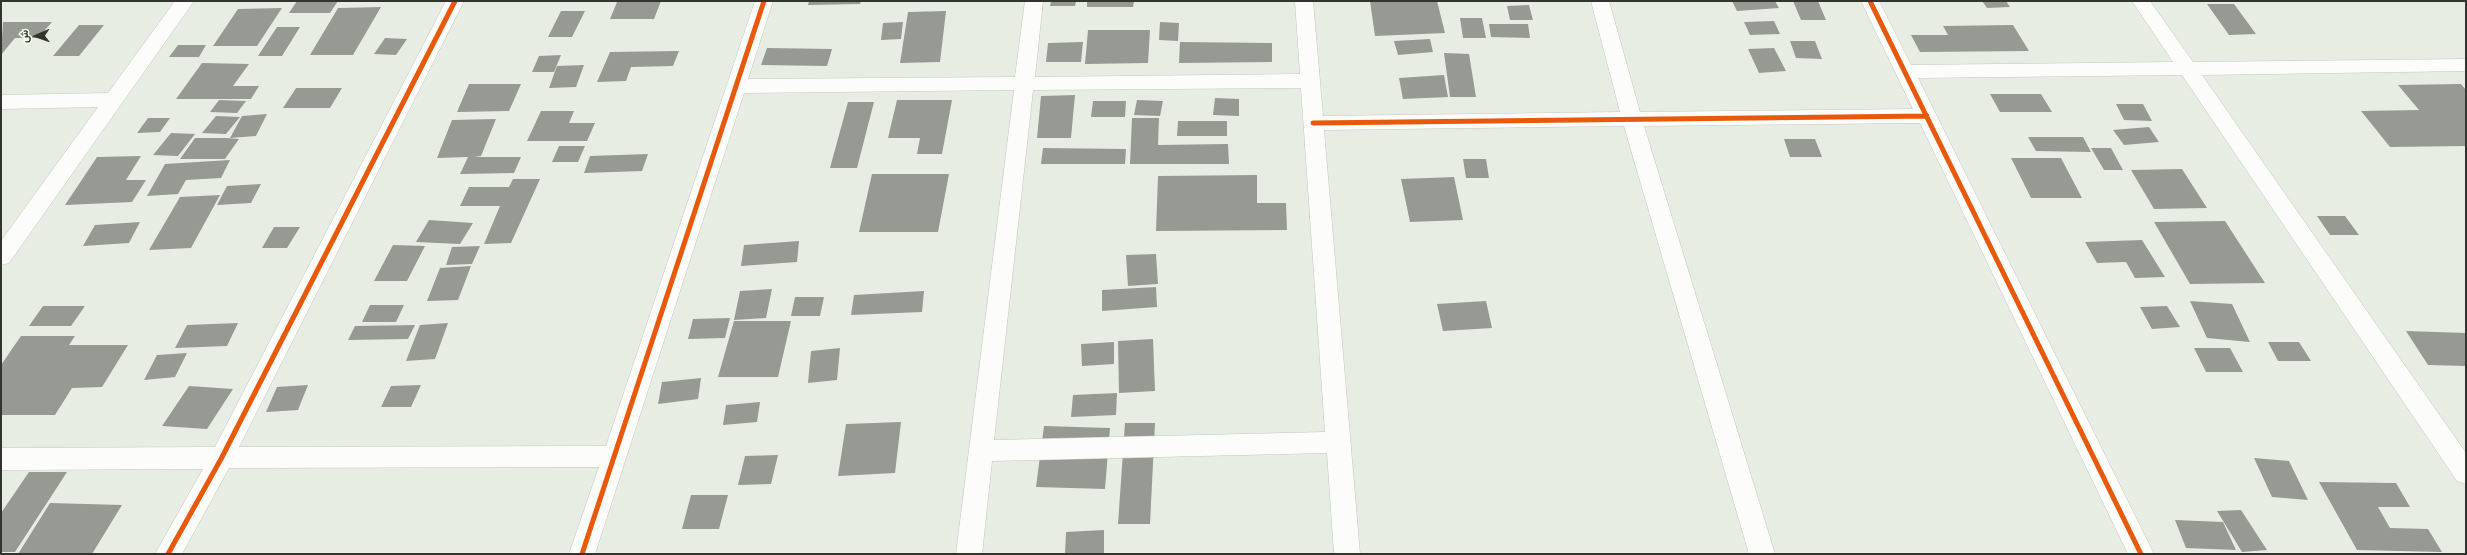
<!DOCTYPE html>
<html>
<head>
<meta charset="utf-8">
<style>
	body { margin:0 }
	#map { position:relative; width:2467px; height:555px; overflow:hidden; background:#e8ede4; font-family:"Asap Condensed",Vazirmatn,sans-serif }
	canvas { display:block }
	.frame { position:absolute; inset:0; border:2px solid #31352e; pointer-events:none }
	.north { position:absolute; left:16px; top:16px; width:40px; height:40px; -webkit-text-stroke:3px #f5ffed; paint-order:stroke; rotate:268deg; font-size:11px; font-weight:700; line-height:16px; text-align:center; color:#31352e }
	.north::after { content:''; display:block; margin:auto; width:14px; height:18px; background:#31352e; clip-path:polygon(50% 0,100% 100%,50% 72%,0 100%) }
</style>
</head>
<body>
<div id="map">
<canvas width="2467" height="555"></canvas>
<div class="frame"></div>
<div class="north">ش</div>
</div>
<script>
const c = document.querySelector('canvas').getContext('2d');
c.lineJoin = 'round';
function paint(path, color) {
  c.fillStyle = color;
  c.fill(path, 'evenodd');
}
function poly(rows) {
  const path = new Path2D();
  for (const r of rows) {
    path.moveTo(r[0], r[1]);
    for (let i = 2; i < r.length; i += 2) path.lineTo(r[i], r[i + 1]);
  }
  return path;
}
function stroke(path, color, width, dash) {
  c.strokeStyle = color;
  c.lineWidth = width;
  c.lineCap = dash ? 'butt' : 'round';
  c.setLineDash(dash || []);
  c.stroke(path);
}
const building = poly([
	[297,1,338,1,330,13,289,13],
	[661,1,654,19,610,19,617,2],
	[809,1,861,1,860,4,808,5],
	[1051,1,1076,1,1075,6,1050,6],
	[1087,1,1134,1,1133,7,1087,7],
	[1370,1,1437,1,1445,33,1375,36],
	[1732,1,1775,1,1779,8,1737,11],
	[1793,1,1818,1,1826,20,1801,20],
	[1982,1,2006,1,2010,7,1987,8],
	[2207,4,2234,4,2256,34,2229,35],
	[1529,5,1533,20,1510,20,1507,6],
	[381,7,353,55,310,55,338,8],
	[282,8,257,46,213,46,238,9],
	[561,11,585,11,572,37,548,37],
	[946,11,940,62,900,63,908,12],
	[1460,18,1482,18,1486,38,1463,38],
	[1774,21,1780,34,1750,35,1744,22],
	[3,22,52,22,38,38,15,38,1,55],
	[903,22,901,39,881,40,883,23],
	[1160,22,1179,23,1178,41,1159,40],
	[1489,24,1528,24,1530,38,1491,37],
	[79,25,104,25,79,56,53,56],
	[2013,25,2029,51,1920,52,1911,35,1948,35,1943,26],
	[277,27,300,27,282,56,258,56],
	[1088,30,1150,30,1148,63,1085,64],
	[385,38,407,39,396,55,374,54],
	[1430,39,1433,52,1398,55,1394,41],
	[1790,41,1815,41,1822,59,1796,58],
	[1083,42,1081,62,1046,62,1048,43],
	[1180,42,1272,43,1272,62,1179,63],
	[178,45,206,45,199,57,169,57],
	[767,48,832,49,827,66,761,65],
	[1774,48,1786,71,1759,73,1748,49],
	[679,51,673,66,631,67,626,81,597,82,610,52],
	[1444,53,1469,54,1476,97,1450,97],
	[561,55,554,72,532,72,539,56],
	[202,63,249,64,233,86,259,86,251,99,176,99],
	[584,65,576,87,549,88,557,66],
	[1444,75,1448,97,1403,99,1399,78],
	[469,84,521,84,509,111,457,112],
	[2461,84,2466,90,2466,146,2390,147,2361,111,2419,110,2398,85],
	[296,88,342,88,330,108,283,108],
	[1990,94,2041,94,2052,112,2000,112],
	[1075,95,1071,138,1037,138,1041,96],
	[1215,98,1239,99,1239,116,1213,115],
	[219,100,246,101,237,113,210,112],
	[897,100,952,100,942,154,917,154,920,138,888,138],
	[1137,100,1163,101,1160,116,1134,115],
	[1093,101,1126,101,1125,117,1091,117],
	[848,102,874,102,857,168,830,168],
	[2116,104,2143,104,2152,121,2124,120],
	[541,111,574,111,569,123,595,123,587,141,527,141],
	[267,114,256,136,230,138,242,116],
	[216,116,240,117,226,134,202,133],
	[148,118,170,118,160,132,137,133],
	[1132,118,1159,118,1158,145,1228,144,1229,164,1130,164],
	[496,119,481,156,474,157,521,157,514,173,460,174,468,157,437,158,452,120],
	[1178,121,1227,121,1227,136,1177,136],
	[2149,127,2159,142,2124,145,2113,130],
	[171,133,195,134,178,156,153,155],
	[2028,137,2083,137,2091,152,2036,151],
	[195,138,227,138,239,139,225,159,180,159],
	[1784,139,1815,139,1822,157,1790,157],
	[559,146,585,146,578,162,552,162],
	[1043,148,1126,149,1125,164,1041,164],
	[2091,148,2111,148,2123,170,2104,170],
	[648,154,642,171,584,173,590,156],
	[141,156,126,180,146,180,132,202,65,205,97,157],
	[2011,158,2061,158,2082,198,2031,198],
	[1463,159,1486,159,1489,178,1466,178],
	[230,160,221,178,186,180,178,194,147,196,165,164],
	[2182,169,2207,208,2154,209,2131,170],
	[872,174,949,174,938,232,859,232],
	[1257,175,1257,203,1286,203,1287,230,1156,231,1158,176],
	[1454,177,1463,220,1410,222,1401,179],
	[513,179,540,179,511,243,484,244,500,206,460,206,469,187,509,187],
	[261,184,251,203,217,205,227,186],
	[220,195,191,248,149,250,180,197],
	[2317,216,2345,216,2359,235,2330,235],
	[429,220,473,223,460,244,416,242],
	[2225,221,2265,283,2190,284,2154,222],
	[140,222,129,243,83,246,95,225],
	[274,227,300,227,287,248,262,248],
	[2142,240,2165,277,2135,278,2126,262,2097,263,2085,242],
	[799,241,797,262,741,266,744,245],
	[393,245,425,246,407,281,374,281],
	[480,246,472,264,446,265,452,247],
	[1156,254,1158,284,1128,286,1126,255],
	[471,266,458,300,427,301,440,268],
	[1156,287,1157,307,1102,311,1102,290],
	[772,289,766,318,734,320,740,291],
	[924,291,922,312,851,315,854,295],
	[795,297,824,297,820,316,791,316],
	[1486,301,1492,328,1443,331,1437,304],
	[2190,301,2232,304,2250,342,2207,338],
	[370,305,404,305,396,322,362,322],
	[43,306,85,306,71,326,29,326],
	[2167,306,2180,327,2152,329,2140,307],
	[730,318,725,338,688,339,693,319],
	[734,321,791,321,778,377,718,377],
	[238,323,227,346,175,348,187,325],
	[448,323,435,359,406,361,420,325],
	[415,325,408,339,348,340,355,326],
	[2406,331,2466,333,2466,366,2428,365],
	[21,336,75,336,69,345,128,345,102,387,72,388,55,415,1,415,1,365],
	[1153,339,1155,391,1119,393,1118,341],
	[1114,342,1114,364,1082,366,1081,344],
	[2268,342,2299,342,2311,361,2278,361],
	[840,348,837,380,808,383,811,351],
	[2194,348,2230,348,2243,372,2206,372],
	[187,353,175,377,144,380,157,355],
	[701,378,698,399,658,404,662,382],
	[308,385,298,410,266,412,277,387],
	[421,385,411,407,381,407,391,386],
	[189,386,233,389,207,429,162,426],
	[1117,393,1116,415,1071,417,1073,395],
	[760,402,757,422,723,425,726,405],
	[901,422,895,473,838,476,846,424],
	[1125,423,1155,423,1150,524,1118,524],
	[1044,426,1110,428,1105,489,1036,487],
	[778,455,771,484,738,485,745,456],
	[2254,458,2289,461,2308,500,2272,497],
	[29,472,67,472,15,552,1,552,1,513],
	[2319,482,2396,483,2410,507,2378,507,2390,528,2428,529,2442,552,2357,550],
	[691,495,728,495,719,529,682,529],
	[50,503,122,505,92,554,18,554],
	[2241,510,2267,550,2242,552,2217,511],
	[2175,520,2223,522,2236,550,2186,548],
	[1104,530,1104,554,1065,554,1066,532]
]);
const minor = poly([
	[175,1,194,1,9,263,1,265,1,241,98,107,1,109,1,95,108,93,175,1],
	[446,1,464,1,239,447,606,446,755,1,773,1,748,79,1015,77,1025,1,1043,1,1035,77,1300,74,1295,1,1313,1,1323,116,1620,112,1591,1,1609,1,1640,112,1913,109,1861,1,1879,1,1911,65,2173,62,2132,1,2150,1,2193,62,2466,59,2466,71,2202,75,2466,453,2466,484,2457,481,2182,75,1918,78,2154,554,2128,554,1920,123,1644,126,1775,554,1749,554,1624,126,1324,130,1360,554,1334,554,1327,453,992,461,982,554,956,554,1014,90,744,93,595,554,569,554,599,467,229,468,182,554,155,554,203,469,1,470,1,448,215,447,446,1],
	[1301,88,1325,432,994,440,1033,90,1301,88]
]);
const cycleway = poly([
	[1870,1,2141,554],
	[1313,123,1927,116],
	[168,554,221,459,455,1],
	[582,554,764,1]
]);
paint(building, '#969a93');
stroke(minor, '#c3c6bf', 1);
paint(minor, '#fcfcfb');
stroke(cycleway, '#e8590c', 5);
</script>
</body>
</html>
